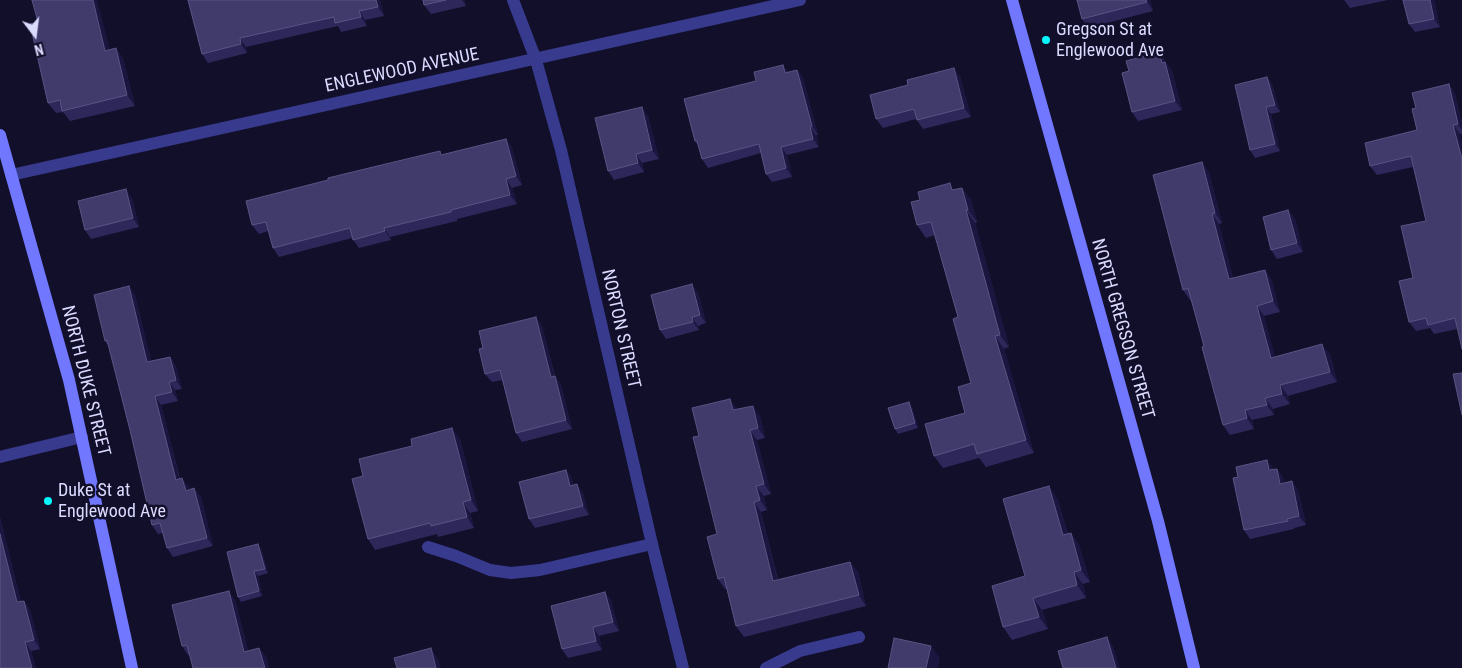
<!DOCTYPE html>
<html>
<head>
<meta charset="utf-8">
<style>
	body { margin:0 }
	#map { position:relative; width:1462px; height:668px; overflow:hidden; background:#120f2b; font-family:"Roboto Condensed",sans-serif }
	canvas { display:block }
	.north { position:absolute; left:10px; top:10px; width:50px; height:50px; -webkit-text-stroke:4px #120f2b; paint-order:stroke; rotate:165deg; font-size:14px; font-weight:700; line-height:20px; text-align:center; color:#dbdaff }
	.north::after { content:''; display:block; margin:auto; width:18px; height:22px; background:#dbdaff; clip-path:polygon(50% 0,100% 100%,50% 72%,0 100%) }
</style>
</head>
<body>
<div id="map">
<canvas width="1462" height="668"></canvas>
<div class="north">N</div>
</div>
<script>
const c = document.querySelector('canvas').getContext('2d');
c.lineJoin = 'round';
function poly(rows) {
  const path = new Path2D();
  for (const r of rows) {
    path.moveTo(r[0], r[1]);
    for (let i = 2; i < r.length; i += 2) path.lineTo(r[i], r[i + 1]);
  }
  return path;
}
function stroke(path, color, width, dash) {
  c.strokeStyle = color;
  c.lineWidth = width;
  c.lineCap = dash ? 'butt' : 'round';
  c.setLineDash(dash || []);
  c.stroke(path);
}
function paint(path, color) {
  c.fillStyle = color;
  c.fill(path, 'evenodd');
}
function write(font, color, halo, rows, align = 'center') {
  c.font = font + ' "Roboto Condensed",sans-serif';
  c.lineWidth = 5;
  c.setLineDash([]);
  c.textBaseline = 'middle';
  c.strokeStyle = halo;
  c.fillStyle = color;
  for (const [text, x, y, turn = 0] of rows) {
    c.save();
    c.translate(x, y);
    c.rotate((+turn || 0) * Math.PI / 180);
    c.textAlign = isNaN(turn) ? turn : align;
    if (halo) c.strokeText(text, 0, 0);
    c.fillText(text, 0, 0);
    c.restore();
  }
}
const lane = poly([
	[428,547,456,556,490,570,511,573,540,570,652,544],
	[766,668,800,651,859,637]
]);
const street = poly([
	[513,0,536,60,561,150,652,544,683,668],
	[11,175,800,0],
	[0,457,82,437]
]);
const secondary = poly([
	[1012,0,1158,521,1194,668],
	[0,135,69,380,132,668]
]);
const wall = poly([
	[188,0,380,0,384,16,365,20,367,26,341,32,338,26,246,47,247,53,208,63,202,54],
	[423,0,464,0,466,6,431,14,424,5],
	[1150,0,1153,11,1088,28,1082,19],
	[1344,0,1388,0,1350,8],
	[1403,0,1434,0,1440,27,1415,32,1409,24],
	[116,48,123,59,135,106,70,121,63,112,56,113,48,103,110,50],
	[1159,52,1172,71,1182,110,1138,121,1132,112,1129,71],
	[783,65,788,72,797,70,803,78,818,135,816,135,819,147,787,155,792,177,772,182,766,174,761,153,708,168,702,159,699,147,695,141,756,81],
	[960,76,971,117,923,129,916,119,883,128,876,119],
	[1267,77,1272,84,1280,112,1271,114,1280,151,1255,158,1250,150],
	[1449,84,1455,94,1462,123,1462,134,1460,134,1457,329,1434,334,1430,328,1416,331,1409,322,1413,278,1426,221,1413,167,1377,175,1370,166,1417,130,1416,108],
	[648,116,659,159,642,163,644,172,614,180,608,171],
	[506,139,512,148,522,185,512,188,517,204,457,219,457,221,390,237,391,240,359,248,352,238,279,257,273,248,268,231,259,234,252,225,442,155],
	[1202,162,1209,173,1222,223,1219,224,1233,278,1265,270,1272,281,1280,312,1264,316,1275,357,1330,354,1337,382,1288,396,1290,404,1273,409,1274,415,1252,420,1254,429,1230,435,1223,425,1204,346,1191,300,1190,300,1183,290],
	[962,188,971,200,977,222,975,223,1009,347,1004,349,1034,453,986,467,979,458,943,468,934,456,965,413,971,383,958,317,935,235,926,238,917,225,920,200],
	[132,198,139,227,91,239,85,230],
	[1288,210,1295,219,1303,252,1277,259,1271,250],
	[129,286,135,295,151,361,170,357,176,366,182,389,175,390,178,401,161,405,180,479,189,487,189,490,194,488,201,497,213,546,173,557,167,548,163,533,158,534,152,525,130,430,109,347,105,341],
	[698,293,706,323,698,326,699,330,666,339,660,330],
	[542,326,555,376,561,385,572,429,522,442,516,433,503,380,492,382,485,374],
	[909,402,912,407,918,428,898,434,895,429],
	[737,409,760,416,765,438,757,440,771,494,764,496,767,510,761,512,778,580,850,562,858,572,866,606,744,637,736,626,727,589,725,589,718,579,717,534,699,436],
	[460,439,478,511,470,513,474,528,438,537,437,534,375,550,368,539,363,476],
	[1274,469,1277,469,1283,478,1284,483,1292,481,1298,490,1306,525,1294,528,1294,529,1250,539,1244,530],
	[566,470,572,479,573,485,577,484,583,493,589,515,535,528,529,519],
	[1057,498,1068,534,1071,533,1079,545,1090,582,1083,584,1086,598,1042,610,1048,629,1012,640,1003,627],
	[0,517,21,602,24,601,30,610,40,649,31,651,36,668,0,668],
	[261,548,268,573,258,576,262,596,241,602,238,597],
	[605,592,611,601,619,631,599,636,602,650,568,658,562,649],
	[235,600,248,651,266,656,269,668,193,668,190,655,188,655,182,646]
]);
const shadedWall = poly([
	[93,0,97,0,113,61,105,51],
	[376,0,380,0,384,16,378,7],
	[462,0,464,0,466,6],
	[1146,0,1150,0,1153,11,1147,2],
	[1430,0,1434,0,1440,27,1434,19],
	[359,11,365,20,367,26,361,17],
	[240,38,246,47,247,53,241,44],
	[116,48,123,59,135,106,127,95],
	[1159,52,1172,71,1182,110,1175,101,1162,63],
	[783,65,789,74,785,73],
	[954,68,960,76,971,117,964,108],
	[797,70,803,78,818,135,812,126],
	[1267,77,1272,84,1280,112,1275,105],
	[1449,84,1455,94,1462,123,1462,130,1458,124],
	[642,107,648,116,659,159,652,150],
	[1266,107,1271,114,1280,151,1275,144],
	[1453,125,1460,134,1462,142,1462,159],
	[810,127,816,135,819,147,813,139],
	[506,139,512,148,522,185,516,176],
	[781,147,787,155,792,177,786,168],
	[636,154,642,163,644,172,638,163],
	[1202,162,1209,173,1222,223,1215,213],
	[506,179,512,188,517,204,510,195],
	[962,188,971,200,977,222,968,210],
	[126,189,132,198,139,227,133,218],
	[966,210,975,223,1009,347,1000,335],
	[1288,210,1295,219,1303,252,1297,243],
	[1212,214,1219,224,1236,289,1229,279],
	[384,228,390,237,391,240,385,231],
	[1265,270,1272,281,1280,312,1273,301],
	[692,284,698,293,706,323,700,315],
	[129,286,135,295,154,371,147,362],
	[1257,306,1264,316,1278,368,1271,358],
	[536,317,542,326,557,386,551,377],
	[692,317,698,326,699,330,693,322],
	[995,336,1004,349,1034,453,1026,440],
	[1322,344,1330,354,1337,382,1330,372],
	[170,357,176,366,182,389,176,380],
	[555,376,561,385,572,429,566,420],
	[169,382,175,390,178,401,172,392],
	[1280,385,1288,396,1290,404,1282,394],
	[155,396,161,405,182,489,176,480],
	[1265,398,1273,409,1274,415,1267,405],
	[730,399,737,409,740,421,733,410],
	[909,402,912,407,918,428,915,423],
	[753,406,760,416,765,438,758,428],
	[1245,410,1252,420,1254,429,1247,418],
	[452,428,460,439,478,511,471,500],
	[750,430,757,440,771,494,764,484],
	[1267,460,1274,469,1269,470],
	[1277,469,1283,478,1286,493,1280,484],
	[566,470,572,479,576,495,570,486],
	[182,478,189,487,192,500,186,491],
	[1292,481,1298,490,1306,525,1299,516],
	[577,484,583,493,589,515,583,506],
	[756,486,764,496,767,510,760,500],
	[1049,486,1057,498,1072,548,1063,535],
	[194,488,201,497,213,546,207,538],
	[463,502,470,513,474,528,467,517],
	[754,502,761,512,780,591,773,581],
	[0,517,23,611,17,602,0,534],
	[1071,533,1079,545,1090,582,1081,570],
	[258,544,261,548,268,573,265,569],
	[850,562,858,572,866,606,859,595],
	[254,571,258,576,262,596,259,591],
	[1074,572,1083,584,1086,598,1077,585],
	[229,591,235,600,250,660,244,652],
	[605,592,611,601,619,631,613,622],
	[1033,598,1042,610,1048,629,1039,617],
	[24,601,30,610,40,649,34,640],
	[593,627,599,636,602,650,596,641],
	[1107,637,1113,646,1120,668,1116,668],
	[25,642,31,651,36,668,32,668],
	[931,646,940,658,938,668,926,668],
	[259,648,266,656,269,668,265,668],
	[431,648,438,659,441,668,436,668]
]);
const building = poly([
	[32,0,93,0,105,51,116,48,127,95,62,111,60,100,48,103,30,24,38,22,32,0],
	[188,0,376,0,378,7,359,11,361,17,335,23,334,17,240,38,241,44,202,54,188,0],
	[423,0,446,0,424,5,423,0],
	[1077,0,1146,0,1147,2,1082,19,1077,0],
	[1403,0,1430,0,1434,19,1409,24,1403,0],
	[1159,52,1162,63,1165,62,1175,101,1132,112,1122,73,1129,71,1126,61,1159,52],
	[783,65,785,73,797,70,812,126,810,127,813,139,781,147,786,168,766,174,759,144,702,159,697,141,695,141,684,99,756,81,754,72,783,65],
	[954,68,964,108,917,120,914,109,876,119,870,95,908,85,907,80,954,68],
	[1267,77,1275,105,1266,107,1275,144,1250,150,1235,85,1267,77],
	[1449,84,1458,124,1453,125,1462,159,1462,349,1455,318,1428,325,1426,318,1409,322,1399,281,1413,278,1401,226,1426,221,1411,156,1370,166,1365,143,1417,130,1412,109,1416,108,1412,93,1449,84],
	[642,107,652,150,636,154,638,163,608,171,595,118,642,107],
	[506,139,516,176,506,179,510,195,451,210,451,212,384,228,385,231,353,240,350,228,273,248,266,222,252,225,246,201,328,180,328,178,369,168,440,151,441,155,506,139],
	[1202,162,1215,213,1212,214,1229,279,1265,270,1273,301,1257,306,1271,358,1322,344,1330,372,1280,385,1282,394,1265,398,1267,405,1245,410,1247,418,1223,425,1202,347,1204,346,1188,288,1183,290,1153,175,1202,162],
	[950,183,952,190,962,188,968,210,966,210,1000,335,995,336,1026,440,977,454,974,444,934,456,925,424,965,413,958,387,971,383,953,319,958,317,931,222,917,225,911,202,920,200,918,192,950,183],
	[126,189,133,218,85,230,78,201,126,189],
	[1288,210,1297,243,1271,250,1263,217,1288,210],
	[692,284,700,315,692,317,693,322,660,330,651,295,692,284],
	[129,286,147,362,170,357,176,380,169,382,172,392,155,396,176,480,182,478,186,491,194,488,207,538,167,548,160,523,152,525,130,430,107,340,105,341,94,295,129,286],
	[536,317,551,377,555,376,566,420,516,433,500,370,485,374,479,349,483,348,479,331,536,317],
	[1462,373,1462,415,1453,374,1462,373],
	[730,399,733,410,753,406,758,428,750,430,764,484,756,486,760,500,754,502,773,581,850,562,859,595,736,626,724,577,718,579,707,537,717,534,693,437,699,436,692,408,730,399],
	[909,402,915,423,895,429,888,408,909,402],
	[452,428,471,500,463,502,467,517,431,526,430,523,368,539,352,479,363,476,359,459,412,446,411,439,452,428],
	[1267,460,1269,470,1277,469,1280,484,1292,481,1299,516,1287,519,1288,521,1244,530,1233,478,1238,477,1236,467,1267,460],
	[566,470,570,486,577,484,583,506,529,519,519,482,566,470],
	[1049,486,1063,535,1071,533,1081,570,1074,572,1077,585,1033,598,1039,617,1003,627,992,586,1025,576,1003,499,1049,486],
	[0,534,17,602,24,601,34,640,25,642,32,668,0,668,0,534],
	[258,544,265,569,254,571,259,591,238,597,227,552,258,544],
	[229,591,244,652,259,648,265,668,193,668,187,645,182,646,172,605,229,591],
	[605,592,613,622,593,627,596,641,562,649,551,606,605,592],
	[1107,637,1116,668,1063,668,1058,651,1107,637],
	[894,638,931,646,926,668,888,668,894,638],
	[431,648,436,668,397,668,394,658,431,648]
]);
const markers = [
	[1046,40,5,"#06f7ff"],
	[48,501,5,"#06f7ff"]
];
const poiNames = [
	["Gregson St at",1056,30],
	["Englewood Ave",1056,51],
	["Duke St at",58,491],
	["Englewood Ave",58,512]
];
const streetNames = [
	["ENGLEWOOD AVENUE",402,71,-12],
	["NORTON STREET",620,329,77],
	["NORTH GREGSON STREET",1122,329,74],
	["NORTH DUKE STREET",85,381,76]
];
stroke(lane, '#383a8d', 12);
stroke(street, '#383a8d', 12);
stroke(secondary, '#7177ff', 12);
paint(wall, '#2e275a');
paint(shadedWall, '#1b1640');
paint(building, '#413b6c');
stroke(building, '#595483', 1);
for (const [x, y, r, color] of markers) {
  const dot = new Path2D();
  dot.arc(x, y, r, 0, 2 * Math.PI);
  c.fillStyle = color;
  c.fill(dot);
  stroke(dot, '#120f2b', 2);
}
write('18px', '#dbdaff', '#120f2b', poiNames, 'left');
write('18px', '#dbdaff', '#120f2b', streetNames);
</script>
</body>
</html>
